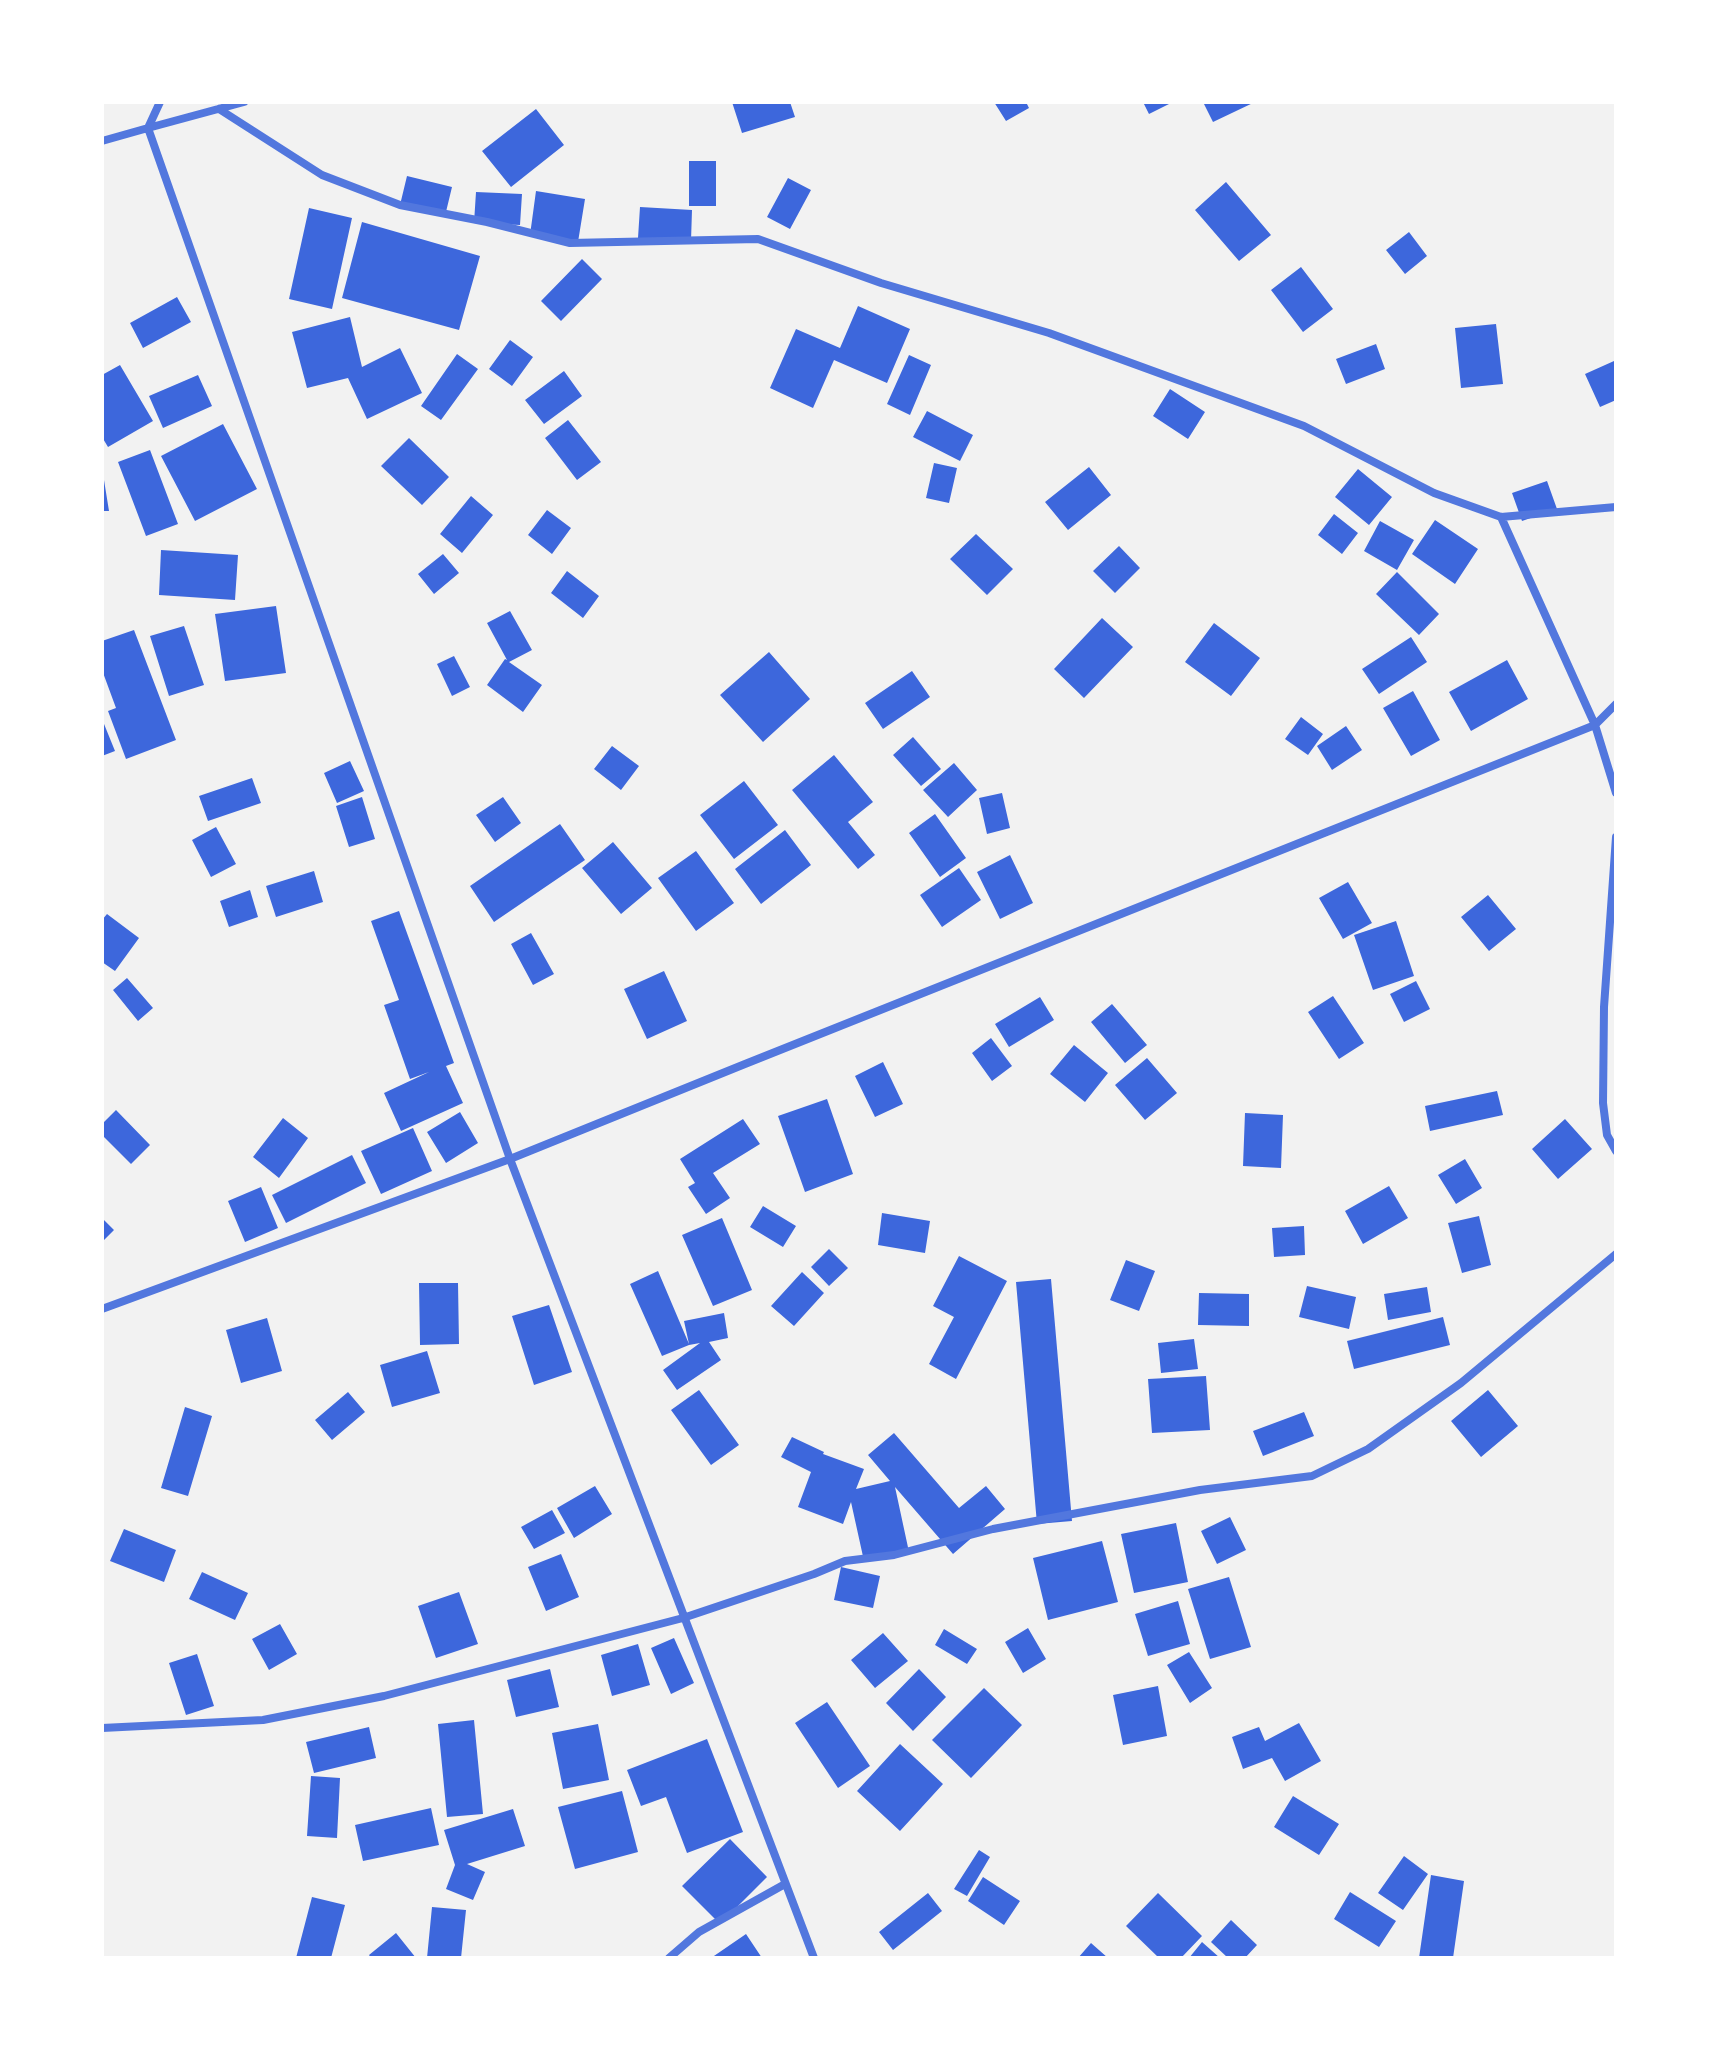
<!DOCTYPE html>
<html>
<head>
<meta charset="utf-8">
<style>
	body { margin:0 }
	#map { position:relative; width:1718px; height:2060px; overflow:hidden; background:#f2f2f2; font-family:"Fira Sans",sans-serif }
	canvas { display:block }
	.frame { position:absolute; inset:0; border:104px solid #fff; pointer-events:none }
</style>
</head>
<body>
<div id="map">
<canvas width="1718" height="2060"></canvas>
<div class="frame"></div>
</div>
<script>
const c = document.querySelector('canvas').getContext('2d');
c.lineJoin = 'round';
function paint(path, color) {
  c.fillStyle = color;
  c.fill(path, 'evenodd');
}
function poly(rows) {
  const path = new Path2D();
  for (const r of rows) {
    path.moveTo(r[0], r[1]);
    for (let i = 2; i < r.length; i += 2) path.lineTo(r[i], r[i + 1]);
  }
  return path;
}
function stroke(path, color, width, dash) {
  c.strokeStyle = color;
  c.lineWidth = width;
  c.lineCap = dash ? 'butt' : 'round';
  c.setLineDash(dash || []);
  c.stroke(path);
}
const building = poly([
	[732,102,790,102,795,117,742,133],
	[994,102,1026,102,1029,108,1006,121],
	[1143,102,1173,102,1149,114],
	[1203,102,1255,102,1213,122],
	[536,109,564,145,511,187,482,151],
	[689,161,716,161,716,206,689,206],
	[407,176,452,187,445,216,400,205],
	[788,178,811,190,790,229,767,217],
	[1226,182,1271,235,1239,261,1195,210],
	[536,191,585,199,578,242,530,235],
	[476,192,522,194,520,225,474,223],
	[640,207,692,210,691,241,638,238],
	[309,208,352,218,332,309,289,299],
	[362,222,480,256,459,330,342,298],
	[1409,232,1427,256,1405,274,1386,250],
	[582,259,602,279,561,321,541,301],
	[1301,267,1333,309,1303,332,1271,290],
	[177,297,191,322,143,348,130,323],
	[858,306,910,329,887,383,834,360,813,408,770,388,796,329,840,348],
	[350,317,362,367,400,348,422,393,367,419,348,378,307,388,292,332],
	[1496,324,1503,384,1461,388,1455,328],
	[510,340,533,357,512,386,489,369],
	[1376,344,1385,369,1346,384,1336,359],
	[457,354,478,369,441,420,421,406],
	[909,355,931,365,910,415,887,404],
	[1614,361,1616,366,1616,400,1600,407,1585,374],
	[120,365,153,421,108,447,102,437,102,375],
	[564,371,582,396,544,424,525,400],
	[198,375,212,406,163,428,149,396],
	[1170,389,1205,412,1188,439,1153,416],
	[927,411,973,435,960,461,913,437],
	[568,420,601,462,577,480,545,438],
	[223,424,257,489,195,521,161,456],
	[409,438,449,477,422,505,381,466],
	[150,450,178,524,146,536,118,462],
	[934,463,957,468,949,503,926,498],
	[1089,467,1111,495,1068,530,1045,502],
	[1358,469,1392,497,1369,525,1335,497],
	[102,480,104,480,109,511,102,511],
	[1547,481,1557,509,1522,521,1512,493],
	[471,496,493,515,462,553,440,534],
	[547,510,571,528,552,554,528,535],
	[1334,514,1358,533,1342,554,1318,535],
	[1435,520,1478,549,1455,584,1412,554],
	[1380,521,1414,540,1397,570,1364,551],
	[976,534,1013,569,987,595,950,559],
	[1119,546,1140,568,1115,593,1093,571],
	[161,550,238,555,235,600,159,595],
	[443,554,459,573,434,594,418,574],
	[567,571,599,596,583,618,551,593],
	[1397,572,1439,614,1419,635,1376,594],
	[276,606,286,673,225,681,215,614],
	[510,611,532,650,509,662,542,685,523,712,487,685,505,659,507,660,487,623],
	[1102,618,1133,647,1084,698,1054,669],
	[1214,623,1260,658,1231,696,1185,662],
	[184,626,204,685,169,696,150,636],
	[134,630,176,740,126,759,108,711,116,708,102,670,102,641],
	[1411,637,1427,662,1379,694,1362,669],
	[769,652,810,699,763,742,720,695],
	[454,656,470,687,452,696,437,664],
	[1507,660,1528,699,1471,731,1449,692],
	[912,671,930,697,883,729,865,703],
	[1413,691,1440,740,1411,756,1383,708],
	[1301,717,1323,734,1308,755,1285,739],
	[102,719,115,751,102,756],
	[1346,726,1362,750,1332,770,1317,746],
	[913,737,941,769,921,786,893,755],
	[612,746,639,766,621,790,594,769],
	[834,755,873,802,848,822,875,855,858,869,792,790],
	[350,761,364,791,337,803,324,773],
	[954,763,977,790,948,817,923,790],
	[252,778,261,803,208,821,199,796],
	[744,781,778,825,734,859,700,815],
	[1002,793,1010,828,987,834,979,798],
	[362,797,375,839,349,847,336,806],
	[503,797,521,823,495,842,476,815],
	[935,814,966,858,940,877,909,833],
	[560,824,585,860,494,922,470,886],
	[216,827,236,864,211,877,192,840],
	[785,830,811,865,761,904,735,869],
	[613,842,652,888,621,914,582,868],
	[696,851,734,903,696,931,658,878],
	[1010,855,1033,903,1000,919,977,872],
	[959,868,981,900,942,927,920,895],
	[314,871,323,902,276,917,266,886],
	[1348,882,1372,923,1343,939,1319,898],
	[250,890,258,917,229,927,220,901],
	[1488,895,1516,929,1489,951,1461,917],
	[399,911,454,1063,446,1066,463,1103,401,1131,384,1093,429,1072,410,1079,384,1005,399,1000,371,921],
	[107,914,139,938,115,971,102,962,102,920],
	[1396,921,1414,976,1373,990,1354,935],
	[531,933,554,974,533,985,511,944],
	[664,971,687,1021,647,1039,624,989],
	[127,978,153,1008,138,1021,113,990],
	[1416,981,1430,1009,1404,1022,1390,994],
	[1333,996,1364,1043,1339,1059,1308,1012],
	[1040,997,1054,1020,1009,1047,995,1024],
	[1112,1004,1147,1045,1125,1063,1091,1022],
	[991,1038,1012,1066,992,1081,972,1053],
	[1074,1045,1108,1073,1085,1102,1050,1074],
	[1147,1058,1177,1093,1145,1120,1115,1085],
	[883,1062,903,1104,875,1117,855,1076],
	[1497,1091,1503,1115,1430,1131,1425,1106],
	[827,1099,853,1174,805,1192,778,1116],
	[116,1110,150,1145,131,1164,102,1135,102,1124],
	[460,1112,478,1143,446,1163,427,1132],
	[1245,1113,1283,1115,1281,1168,1243,1166],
	[283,1118,308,1138,279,1178,253,1157],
	[743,1119,760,1144,713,1173,730,1198,706,1214,688,1187,695,1183,680,1159],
	[1565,1119,1592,1149,1558,1179,1532,1149],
	[413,1128,432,1171,381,1194,361,1151],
	[352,1155,366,1183,286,1223,272,1195],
	[1465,1159,1482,1188,1456,1204,1438,1175],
	[1389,1186,1408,1218,1363,1244,1345,1211],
	[261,1187,278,1228,245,1242,228,1201],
	[763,1206,796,1226,783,1247,750,1227],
	[882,1213,930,1221,925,1253,878,1245],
	[1479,1216,1491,1265,1462,1273,1448,1223],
	[102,1218,114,1230,102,1242],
	[722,1218,752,1290,713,1306,682,1235],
	[1304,1226,1305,1255,1274,1257,1272,1228],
	[829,1249,848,1268,829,1286,811,1267],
	[959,1256,1007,1281,956,1379,929,1364,954,1317,933,1306],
	[1126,1260,1155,1271,1139,1311,1110,1300],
	[658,1271,689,1344,684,1321,724,1313,728,1338,709,1342,721,1360,677,1390,663,1370,700,1343,689,1345,662,1356,630,1284],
	[802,1272,824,1293,794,1326,771,1306],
	[1051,1279,1072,1521,1037,1524,1016,1282],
	[419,1283,458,1283,459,1344,420,1345],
	[1307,1286,1356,1297,1349,1329,1299,1317],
	[1427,1287,1431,1312,1388,1320,1384,1294],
	[1199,1293,1249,1294,1249,1326,1198,1325],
	[549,1305,572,1372,534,1385,512,1316],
	[1443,1317,1450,1345,1354,1369,1347,1341],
	[267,1318,282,1371,241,1383,226,1330],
	[1194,1339,1198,1369,1161,1373,1158,1343],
	[427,1351,440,1393,392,1407,380,1365],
	[1206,1376,1210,1430,1152,1433,1148,1379],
	[699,1390,739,1445,711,1465,671,1410],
	[1488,1390,1518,1426,1481,1457,1451,1421],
	[348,1392,365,1412,332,1440,315,1420],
	[185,1407,212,1416,188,1496,161,1488],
	[1304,1412,1314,1436,1263,1456,1253,1431],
	[894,1433,959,1508,986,1486,1005,1509,953,1554,895,1487,909,1552,864,1561,851,1502,843,1524,798,1507,811,1472,781,1457,792,1437,824,1452,823,1454,864,1469,856,1489,890,1481,868,1455],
	[595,1486,612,1514,574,1538,557,1508],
	[552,1510,565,1533,534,1549,521,1527],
	[1230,1517,1246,1550,1217,1564,1201,1531],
	[1176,1523,1188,1582,1134,1593,1121,1534],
	[124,1529,176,1550,164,1582,110,1561],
	[1102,1541,1118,1602,1048,1620,1033,1558],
	[561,1554,579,1597,546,1611,528,1567],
	[841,1567,880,1576,873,1608,834,1600],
	[202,1572,248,1593,235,1620,189,1599],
	[1229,1577,1251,1647,1210,1659,1188,1589],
	[459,1592,478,1644,436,1658,418,1606],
	[1178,1601,1190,1644,1148,1656,1135,1614],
	[280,1624,297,1654,269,1670,252,1639],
	[1028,1628,1046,1659,1023,1673,1005,1642],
	[944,1629,977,1649,967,1664,935,1645],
	[883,1633,908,1661,875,1688,851,1660],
	[674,1638,694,1683,671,1694,651,1648],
	[638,1644,650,1685,612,1696,601,1655],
	[1189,1652,1212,1688,1190,1703,1167,1665],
	[197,1654,214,1706,186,1715,169,1663],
	[550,1669,559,1707,516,1717,507,1680],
	[919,1669,946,1697,913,1731,886,1703],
	[1158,1686,1167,1736,1123,1745,1113,1695],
	[984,1688,1022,1725,971,1778,932,1740],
	[827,1702,870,1766,838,1788,795,1723],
	[474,1720,483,1814,447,1817,438,1724],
	[1299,1723,1321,1761,1285,1781,1272,1758,1243,1769,1232,1737,1259,1727,1265,1741],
	[598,1724,609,1780,563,1789,552,1733],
	[369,1727,376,1758,314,1773,306,1742],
	[707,1739,743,1832,687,1853,666,1797,641,1806,627,1770],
	[900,1744,943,1784,900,1831,857,1791],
	[311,1776,340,1778,337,1838,307,1836],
	[622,1791,638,1852,575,1869,558,1807],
	[1293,1796,1339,1824,1319,1855,1274,1827],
	[431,1808,439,1845,363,1861,355,1825],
	[513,1809,525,1846,467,1864,485,1872,473,1900,446,1889,455,1865,444,1830],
	[730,1839,767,1877,720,1924,682,1886],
	[979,1850,990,1857,967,1896,954,1889],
	[1404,1856,1428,1874,1403,1910,1378,1893],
	[1431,1875,1464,1881,1453,1958,1419,1958],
	[983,1877,1020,1901,1004,1925,968,1901],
	[1350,1892,1396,1921,1379,1947,1334,1919],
	[928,1893,942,1911,893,1950,879,1932],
	[1158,1893,1202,1936,1181,1958,1159,1958,1126,1926],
	[312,1897,345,1905,331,1958,296,1958],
	[432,1907,466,1910,461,1958,427,1958],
	[1231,1920,1257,1945,1245,1958,1228,1958,1211,1942],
	[396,1933,416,1958,371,1958,369,1955],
	[746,1934,762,1958,711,1958],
	[1202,1942,1220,1958,1189,1958],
	[1091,1943,1108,1958,1078,1958]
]);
const minor = poly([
	[244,102,148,128,510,1159,814,1958],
	[219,109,322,175,400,205,487,222,570,243,758,239,881,283,1049,333,1304,426,1434,493,1501,517,1616,507],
	[102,141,148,128,160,102],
	[1501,517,1595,725,1616,793],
	[1616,837,1604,1007,1603,1103,1607,1135,1616,1151],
	[102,1309,510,1159,745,1064,1595,725,1616,704],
	[102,1728,263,1720,384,1696,683,1618,814,1574,845,1561,894,1555,993,1529,1200,1490,1312,1476,1368,1449,1461,1383,1616,1254],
	[669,1958,699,1932,785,1884]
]);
paint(building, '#3d67dc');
stroke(minor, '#5277de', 8);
</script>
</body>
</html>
